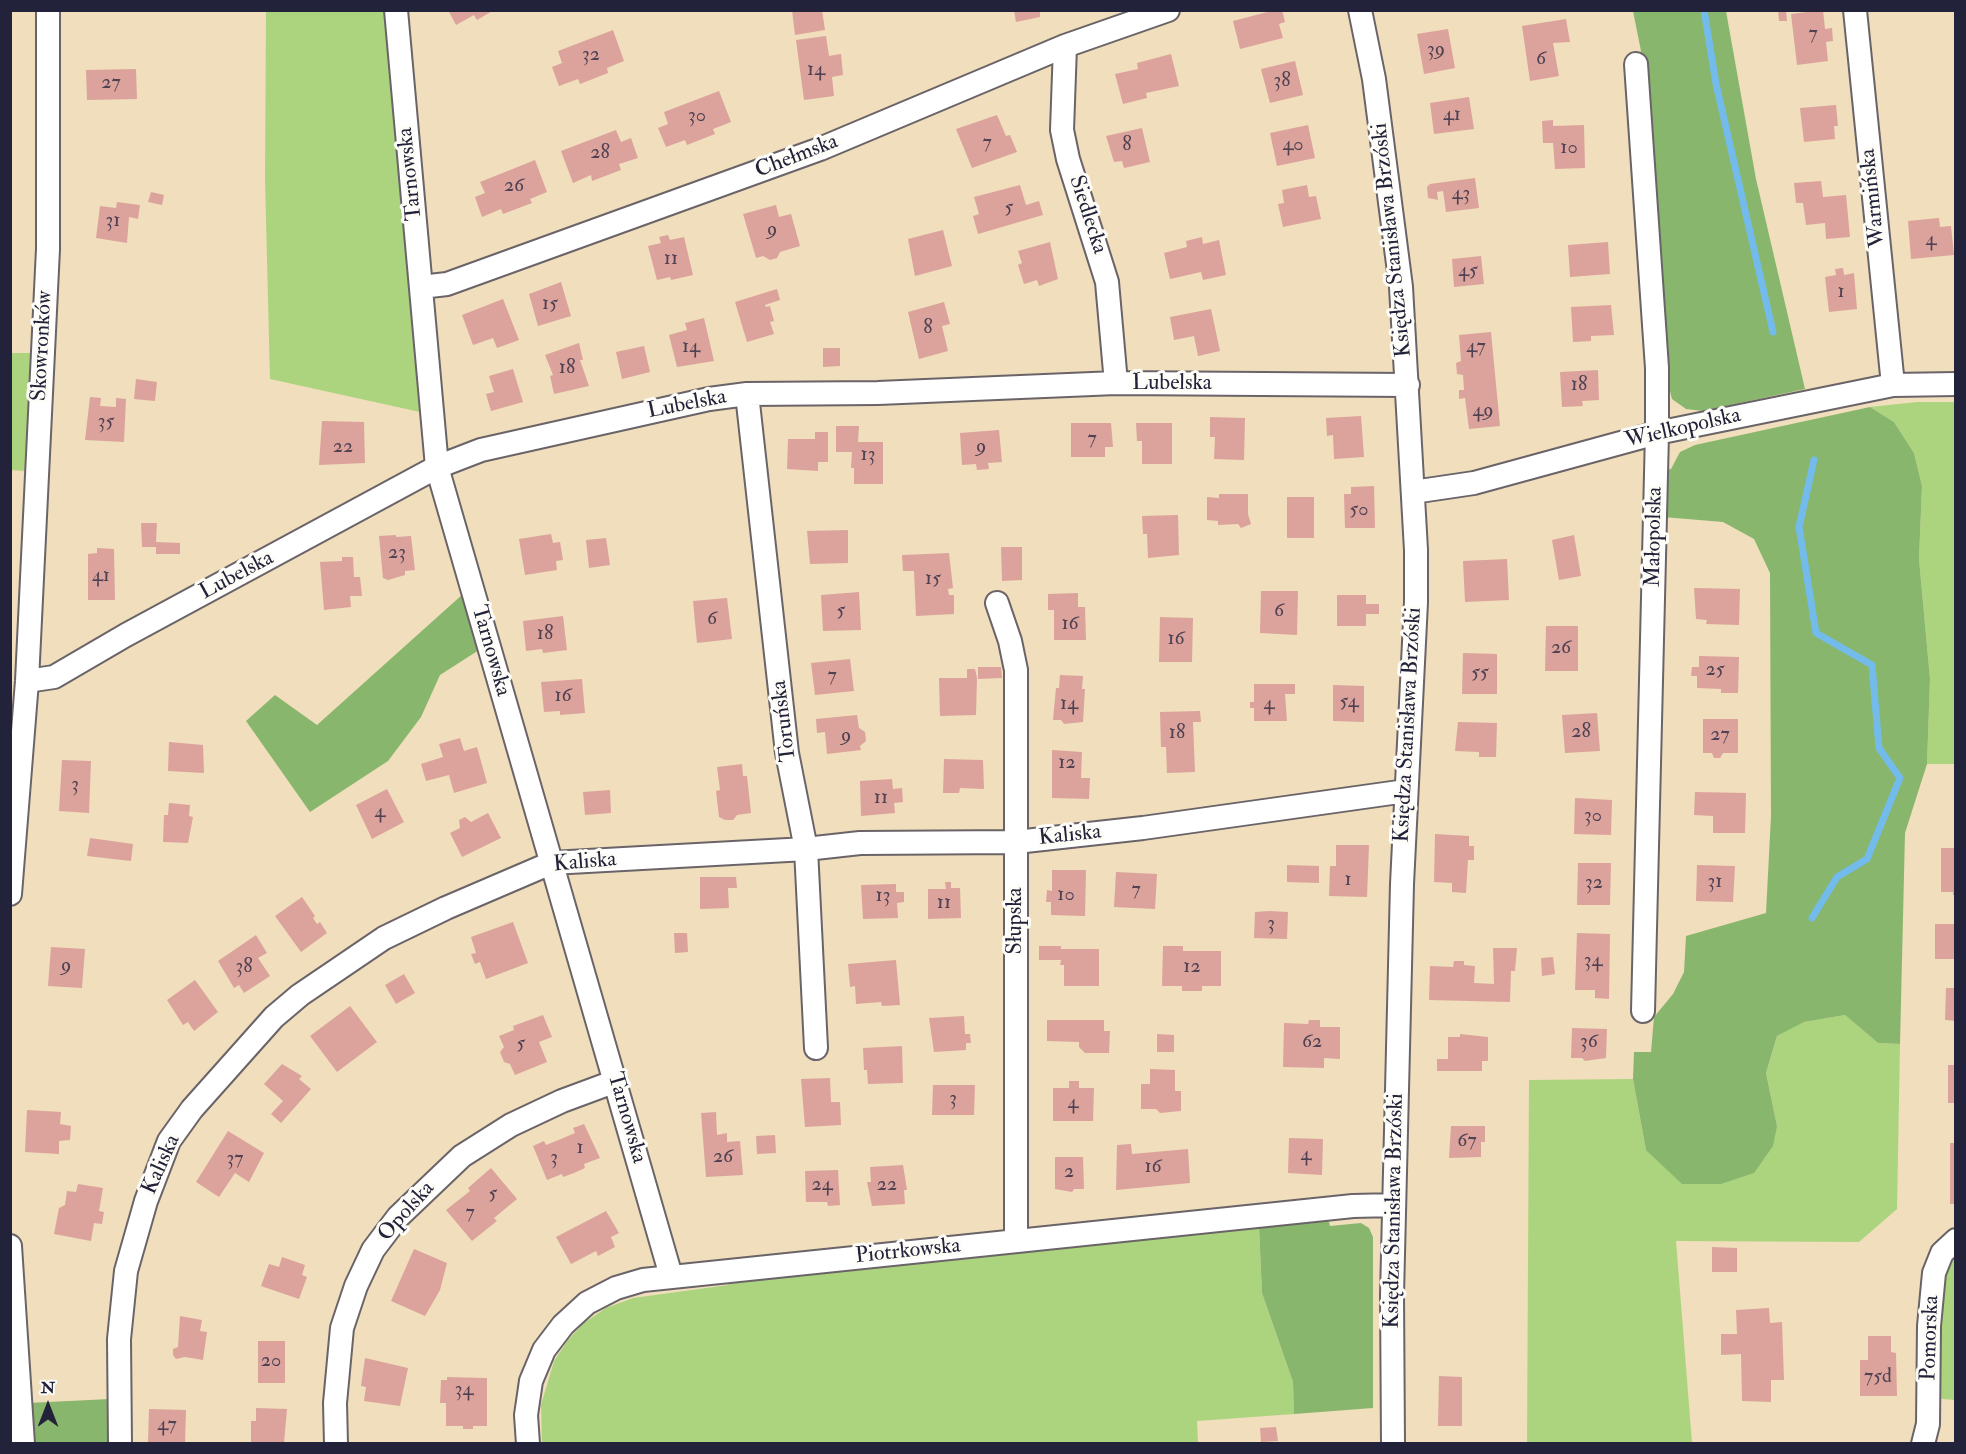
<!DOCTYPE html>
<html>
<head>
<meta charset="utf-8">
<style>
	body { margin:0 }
	#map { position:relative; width:1966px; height:1454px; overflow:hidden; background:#f0debc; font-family:"IM FELL Double Pica",serif }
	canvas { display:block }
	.frame { position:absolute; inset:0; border:12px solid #22223b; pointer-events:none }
	.north { position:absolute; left:18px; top:1376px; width:60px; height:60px; -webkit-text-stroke:4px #fdfcf7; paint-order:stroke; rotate:0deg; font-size:16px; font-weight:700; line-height:24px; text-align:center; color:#22223b }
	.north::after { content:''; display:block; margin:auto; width:21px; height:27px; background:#22223b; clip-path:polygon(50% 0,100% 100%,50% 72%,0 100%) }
</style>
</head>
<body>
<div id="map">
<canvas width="1966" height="1454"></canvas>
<div class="frame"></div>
<div class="north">N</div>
</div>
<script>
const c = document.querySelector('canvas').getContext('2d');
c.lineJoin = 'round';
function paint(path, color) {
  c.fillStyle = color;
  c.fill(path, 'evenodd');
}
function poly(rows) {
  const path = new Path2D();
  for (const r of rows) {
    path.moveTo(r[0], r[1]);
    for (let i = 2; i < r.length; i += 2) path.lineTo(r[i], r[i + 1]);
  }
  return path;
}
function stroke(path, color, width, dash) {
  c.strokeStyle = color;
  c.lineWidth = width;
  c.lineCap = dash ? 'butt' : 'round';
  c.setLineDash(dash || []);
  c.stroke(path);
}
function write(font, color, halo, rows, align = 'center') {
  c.font = font + ' "IM FELL Double Pica",serif';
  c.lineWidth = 6;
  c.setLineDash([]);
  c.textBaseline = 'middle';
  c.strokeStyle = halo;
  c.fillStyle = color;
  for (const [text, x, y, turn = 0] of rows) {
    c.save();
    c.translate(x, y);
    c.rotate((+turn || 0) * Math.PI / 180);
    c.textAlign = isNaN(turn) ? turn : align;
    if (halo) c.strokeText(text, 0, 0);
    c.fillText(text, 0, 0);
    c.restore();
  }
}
const green = poly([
	[266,11,389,11,420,412,270,379,265,179],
	[11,353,32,353,25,471,11,470],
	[1917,402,1955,402,1955,764,1927,764,1930,679,1919,559,1922,486,1914,453,1894,422,1870,407],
	[1845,1015,1878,1043,1900,1044,1897,1209,1859,1242,1676,1241,1692,1443,1527,1444,1529,1080,1633,1079,1646,1150,1777,1126,1766,1073,1777,1036,1803,1022],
	[1259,1226,1262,1293,1293,1382,1294,1414,1197,1421,1198,1443,542,1444,541,1405,554,1361,568,1340,584,1323,606,1308,633,1298,728,1285,728,1279],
	[1955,1248,1955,1400,1943,1399,1936,1397,1941,1283]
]);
const forest = poly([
	[1633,11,1726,11,1756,179,1805,389,1703,411,1686,409,1672,399,1665,372,1643,61],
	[1870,407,1894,422,1914,453,1922,486,1919,559,1930,679,1927,764,1905,833,1900,1044,1878,1043,1845,1015,1804,1022,1777,1036,1766,1073,1777,1126,1773,1146,1754,1173,1721,1184,1682,1184,1646,1150,1633,1079,1634,1052,1651,1052,1654,1017,1673,994,1684,972,1686,936,1766,913,1771,816,1770,573,1754,539,1723,522,1663,517,1665,470,1671,469,1680,452,1695,445],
	[463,594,479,650,440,675,421,717,388,761,310,812,246,721,275,695,317,725],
	[1328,1218,1330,1226,1361,1223,1369,1228,1373,1237,1373,1408,1294,1414,1293,1382,1262,1293,1259,1226],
	[110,1399,112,1443,29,1443,28,1403]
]);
const stream = poly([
	[1704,10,1716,84,1773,332],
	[1812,918,1837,877,1867,859,1900,778,1879,748,1872,665,1816,633,1799,527,1814,460]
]);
const building = poly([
	[448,10,494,10,477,20,474,15,456,25],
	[792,10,822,10,825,30,795,35],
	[1014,10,1040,10,1040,17,1016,22],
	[1275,10,1282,10,1285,22,1279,24,1283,38,1240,49,1233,21],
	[1778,10,1786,10,1787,21,1779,21],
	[1823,10,1825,29,1832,28,1833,41,1826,42,1828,61,1797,65,1791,14],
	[1566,19,1570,42,1553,43,1559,76,1530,81,1522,26],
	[1448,29,1455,68,1424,74,1417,34],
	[613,30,624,61,607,68,608,73,580,84,578,79,559,86,552,67,562,63,558,51],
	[826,36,829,56,841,54,843,75,832,77,834,96,804,100,796,40],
	[1171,54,1179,86,1146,93,1147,98,1123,104,1115,74,1138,69,1137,63],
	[1295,61,1303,95,1270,103,1261,69],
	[136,69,137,99,87,100,86,70],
	[719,91,731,122,713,129,715,134,687,145,685,140,666,147,658,128,668,124,664,112],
	[1469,97,1474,129,1434,134,1430,103],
	[1836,105,1838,126,1834,126,1835,139,1804,142,1800,108],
	[997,115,1006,136,1010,135,1017,152,972,168,956,129],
	[1553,120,1553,126,1584,125,1585,168,1555,169,1553,143,1543,143,1542,121],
	[1308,125,1315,158,1277,166,1270,133],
	[1142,128,1150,162,1124,168,1122,161,1114,162,1106,136],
	[616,130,621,142,631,138,638,158,619,164,621,170,592,181,591,175,573,183,561,151],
	[535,160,547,192,530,199,532,203,503,214,501,209,482,217,475,197,485,193,480,182],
	[1475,178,1479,208,1446,212,1443,191,1437,192,1438,200,1428,198,1427,187,1430,184],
	[1821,181,1823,197,1846,195,1850,237,1826,239,1825,223,1806,225,1803,203,1796,203,1794,183],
	[1020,185,1026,205,1039,201,1043,215,978,234,973,216,979,214,974,197],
	[1307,185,1309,197,1316,196,1321,219,1283,227,1278,204,1284,203,1282,190],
	[151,192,164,195,162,205,148,202],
	[117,202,140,205,138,219,129,217,127,243,96,238,100,206,116,208],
	[776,205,779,217,791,214,800,246,780,252,777,258,770,260,763,256,756,258,743,214],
	[1939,218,1940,227,1951,226,1954,255,1911,259,1908,221],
	[943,230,952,266,915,276,908,239],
	[668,235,670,240,684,237,693,275,671,280,670,277,657,280,648,246,661,243,659,237],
	[1202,237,1203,244,1219,240,1226,275,1203,280,1201,272,1170,279,1164,253,1187,247,1186,241],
	[1050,242,1058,279,1039,286,1037,280,1024,284,1018,265,1022,263,1018,251],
	[1608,242,1610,274,1570,277,1568,245],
	[1481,256,1484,284,1454,287,1452,259],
	[1843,268,1844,275,1854,273,1857,309,1829,312,1825,277,1836,275,1835,269],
	[561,282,571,316,538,326,529,294],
	[777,289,780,300,765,305,766,307,770,306,774,321,770,322,774,334,747,342,735,302],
	[503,299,519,340,497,348,493,338,473,345,462,315],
	[944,302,950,324,942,326,948,351,919,359,908,312],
	[1611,305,1614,335,1591,336,1591,341,1573,342,1571,307],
	[1211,309,1220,351,1198,356,1194,336,1174,340,1170,317],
	[704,318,714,361,677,367,669,335,687,330,685,323],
	[1491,332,1500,426,1469,429,1465,398,1459,399,1459,390,1464,390,1463,375,1457,374,1456,363,1461,361,1459,335],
	[579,343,583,360,580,360,589,386,554,394,550,376,553,375,545,355],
	[644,346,650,372,622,379,616,352],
	[823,348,840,348,840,366,823,367],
	[513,369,523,402,491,411,486,394,494,392,489,376],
	[1598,370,1599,400,1582,401,1583,406,1562,407,1560,372],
	[136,379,157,382,155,401,134,399],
	[90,397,101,398,100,406,116,407,116,398,126,399,124,442,85,440],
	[1361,416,1364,457,1334,459,1333,435,1327,436,1326,418],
	[1210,417,1245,418,1244,460,1214,459,1215,437,1210,437],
	[322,421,364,422,365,463,319,465],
	[1071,423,1111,423,1113,447,1105,447,1105,457,1071,457],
	[1136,423,1172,423,1172,464,1142,464,1142,441,1137,441],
	[836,426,859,426,858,442,883,442,883,484,854,484,854,468,851,468,852,452,836,452],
	[999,430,1002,462,988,463,989,469,977,470,976,464,962,465,960,433],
	[815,432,828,432,828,462,818,462,818,471,787,469,788,439,815,439],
	[1374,486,1375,528,1345,528,1344,494,1351,494,1351,487],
	[1219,494,1248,494,1248,514,1251,524,1241,528,1238,524,1218,525,1218,521,1207,520,1207,497,1219,498],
	[1287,497,1314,497,1314,538,1287,538],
	[1178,515,1179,555,1148,558,1147,534,1143,534,1142,516],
	[141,523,157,523,156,542,180,543,180,554,156,554,156,547,142,547],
	[848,530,848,563,810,564,807,531],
	[551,534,553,543,560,542,563,560,556,561,557,570,525,575,519,539],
	[396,535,396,537,411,536,415,570,405,571,405,575,388,580,383,578,379,536],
	[1574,535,1581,576,1559,580,1552,540],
	[606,538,610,565,589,568,586,540],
	[1001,547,1022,547,1022,580,1002,581],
	[97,548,114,549,115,600,88,600,88,554,97,553],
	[949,553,953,588,948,589,949,595,954,595,954,614,916,616,914,571,903,571,902,555],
	[342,557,353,557,354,577,360,577,362,596,350,596,351,607,324,610,320,562,342,561],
	[1507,559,1509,600,1465,602,1463,561],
	[1694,588,1740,589,1739,625,1706,624,1707,620,1696,619],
	[1261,591,1298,591,1297,635,1260,633],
	[859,592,861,630,823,631,821,595],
	[1078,593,1078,607,1085,607,1086,640,1054,640,1054,610,1048,610,1048,594],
	[1337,595,1366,595,1366,604,1379,604,1379,614,1366,614,1366,626,1337,626],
	[727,598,732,639,697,643,693,601],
	[563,616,567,650,543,653,542,649,526,651,523,621],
	[1160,617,1193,618,1192,662,1159,662],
	[1546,626,1578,626,1578,671,1545,671],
	[1463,653,1497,654,1497,694,1462,694],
	[1699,656,1739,657,1738,693,1721,693,1721,689,1697,688,1697,676,1691,676,1692,667,1699,667],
	[850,659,854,691,815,695,811,663],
	[978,667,1001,667,1002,678,978,679],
	[967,669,975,669,977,678,976,715,940,716,939,678,967,678],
	[1060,675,1083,676,1082,689,1085,689,1083,722,1064,724,1061,720,1053,720,1056,688,1059,688],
	[582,679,585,713,560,715,560,711,544,712,541,682],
	[1254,684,1295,684,1295,694,1285,694,1287,721,1254,721,1254,708,1250,708,1250,702,1254,702],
	[1333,685,1364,686,1364,722,1333,721],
	[1200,711,1201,722,1193,722,1195,772,1167,773,1166,747,1161,747,1160,712],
	[1597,713,1600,751,1565,753,1562,715],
	[857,715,859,728,865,732,866,741,860,746,861,750,827,754,825,732,817,733,816,719],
	[1703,719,1738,719,1738,753,1723,753,1720,758,1714,758,1712,753,1703,753],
	[1458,722,1497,723,1496,757,1479,757,1479,752,1455,751],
	[460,738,464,751,477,747,487,783,454,793,449,775,426,781,421,764,443,757,439,744],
	[169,742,203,745,204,773,168,771],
	[1052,750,1082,752,1081,778,1090,778,1089,799,1052,798],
	[944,759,983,760,984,789,960,788,959,793,943,793],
	[62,760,91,761,89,813,59,811],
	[742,764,743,776,747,776,751,813,737,815,733,820,725,820,719,817,716,791,720,790,717,767],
	[892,779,893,789,902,788,903,802,894,803,895,813,861,816,860,781],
	[387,789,404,822,372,839,356,805],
	[610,790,611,813,585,815,583,792],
	[1695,792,1746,793,1745,833,1713,833,1713,816,1694,815],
	[1575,798,1612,800,1611,835,1574,834],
	[169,803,190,805,189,816,193,817,188,843,163,842,164,815,168,815],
	[488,813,501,838,462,857,450,833,460,828,459,820,465,817,471,822],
	[1435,834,1469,836,1469,846,1474,846,1474,860,1468,860,1466,893,1452,892,1452,883,1434,882],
	[90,838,133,844,131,861,87,856],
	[1336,845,1369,845,1367,897,1329,896,1330,866,1336,866],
	[1941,848,1956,848,1956,895,1953,895,1953,892,1941,892],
	[1578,863,1611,863,1610,905,1577,905],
	[1287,865,1319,866,1319,883,1287,882],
	[1697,865,1735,866,1733,902,1696,901],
	[1052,870,1086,870,1085,916,1051,915,1051,902,1046,902,1047,890,1052,891],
	[1116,872,1157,874,1155,909,1114,907],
	[700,877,736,877,737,888,728,888,729,908,700,909],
	[945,882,951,882,951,888,960,888,961,918,928,919,928,889,946,889],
	[896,884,896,892,904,892,904,902,897,903,898,918,863,919,861,885],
	[302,897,315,916,313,918,317,924,320,922,327,933,301,952,275,916],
	[1269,911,1288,912,1287,939,1254,938,1255,912],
	[513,922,528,963,486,979,480,962,475,964,471,954,476,953,471,937],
	[1935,924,1956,924,1956,959,1935,959],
	[674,933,687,933,688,952,675,953],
	[1577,933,1610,934,1609,999,1595,998,1595,990,1575,990],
	[256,935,267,953,258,958,270,976,244,993,239,985,234,988,218,961],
	[1039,946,1061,946,1061,949,1099,949,1099,986,1064,986,1064,965,1060,965,1061,960,1039,960],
	[1163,946,1183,946,1183,951,1221,951,1221,986,1202,986,1202,991,1182,991,1182,986,1162,986],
	[51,947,85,949,82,988,48,986],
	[1493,948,1517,948,1515,971,1511,971,1510,1002,1429,1000,1430,966,1453,967,1454,961,1464,961,1464,965,1475,966,1474,983,1494,984],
	[1553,957,1555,974,1542,976,1541,958],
	[896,960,900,1005,882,1006,881,1002,856,1004,855,986,850,987,848,964],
	[404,974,415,993,396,1004,385,985],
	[195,980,218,1012,194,1031,188,1022,183,1025,167,1000],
	[1946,988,1956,988,1956,1021,1945,1020],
	[350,1006,377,1042,337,1072,310,1036],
	[543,1015,552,1037,539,1042,547,1062,515,1075,510,1064,504,1062,500,1052,504,1047,499,1036,514,1030,513,1026],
	[964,1016,965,1034,970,1034,971,1043,966,1043,966,1050,934,1052,929,1018],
	[1047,1020,1104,1020,1104,1031,1110,1031,1109,1053,1085,1053,1079,1047,1079,1042,1047,1041],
	[1309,1020,1320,1020,1320,1027,1340,1027,1340,1059,1324,1058,1324,1068,1283,1067,1284,1023,1308,1024],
	[1572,1028,1607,1029,1606,1058,1585,1061,1582,1058,1571,1058],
	[1157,1034,1174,1035,1174,1052,1157,1052],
	[1460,1034,1488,1037,1488,1061,1482,1061,1482,1071,1437,1071,1437,1059,1448,1059,1448,1037,1460,1037],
	[902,1046,903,1083,868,1084,867,1070,864,1070,863,1048],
	[282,1064,302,1076,299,1079,311,1089,281,1123,271,1114,283,1101,264,1084],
	[1948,1065,1956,1065,1956,1103,1948,1103],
	[1150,1069,1175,1070,1175,1091,1181,1091,1181,1111,1160,1113,1156,1109,1141,1109,1141,1084,1150,1084],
	[830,1078,831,1102,840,1102,841,1125,805,1127,801,1079],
	[1069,1081,1079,1081,1079,1088,1094,1088,1093,1121,1053,1121,1053,1088,1069,1088],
	[933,1085,975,1085,974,1115,932,1115],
	[27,1110,61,1112,60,1124,71,1126,70,1140,59,1141,59,1154,25,1152],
	[716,1112,717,1135,727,1133,727,1142,740,1141,743,1175,706,1177,701,1113],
	[584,1124,600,1158,584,1164,585,1168,574,1173,563,1177,562,1174,547,1180,533,1146,544,1141,546,1145,561,1139,575,1133,573,1128],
	[1451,1126,1485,1126,1485,1142,1481,1142,1481,1157,1449,1158],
	[228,1131,264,1153,249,1182,235,1173,219,1197,196,1182],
	[775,1135,776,1153,757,1154,756,1136],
	[1289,1138,1323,1139,1322,1175,1288,1173],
	[1950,1143,1956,1143,1956,1204,1950,1204],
	[1131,1144,1132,1154,1188,1149,1190,1183,1116,1190,1117,1145],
	[1055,1157,1083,1157,1084,1189,1074,1189,1072,1192,1055,1189],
	[903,1165,907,1190,904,1190,905,1204,872,1206,867,1182,871,1182,870,1167],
	[491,1168,517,1199,494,1218,497,1221,472,1241,446,1210,470,1191,468,1188],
	[838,1170,840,1205,828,1206,827,1202,806,1202,805,1171],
	[78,1184,103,1188,99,1211,104,1212,102,1224,94,1223,91,1241,54,1234,59,1208,65,1205,67,1191,76,1192],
	[606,1211,619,1233,611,1237,615,1247,598,1256,596,1251,571,1264,556,1237],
	[1712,1247,1737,1248,1737,1272,1712,1272],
	[414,1249,447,1263,440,1290,425,1316,391,1301],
	[282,1257,305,1265,302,1275,307,1277,299,1299,261,1286,269,1264,279,1267],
	[1769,1308,1770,1323,1782,1322,1784,1380,1771,1380,1771,1402,1742,1401,1741,1354,1721,1355,1721,1334,1737,1334,1736,1310],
	[180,1316,202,1320,200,1331,207,1332,203,1360,185,1357,176,1359,173,1355,173,1349,178,1347],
	[1868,1336,1891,1336,1891,1352,1896,1353,1897,1396,1860,1396,1860,1360,1868,1360],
	[258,1341,285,1341,285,1383,258,1383],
	[365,1358,408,1368,400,1406,364,1401,366,1387,361,1386],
	[1439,1376,1462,1377,1462,1426,1438,1426],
	[447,1377,487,1378,487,1426,473,1426,473,1429,463,1429,463,1426,446,1426,446,1403,440,1403,441,1380,447,1380],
	[256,1408,287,1409,284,1443,251,1443,251,1421,256,1421],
	[149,1409,186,1410,185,1443,148,1442],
	[1276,1427,1278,1441,1261,1442,1260,1428]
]);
const minor = poly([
	[396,10,437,467,671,1276],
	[1360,10,1374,79,1401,287,1416,550,1416,602,1402,884,1392,1295,1393,1444],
	[1855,10,1893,385],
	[1065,46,1062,130,1068,159,1107,282,1116,383],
	[1636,64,1657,368,1657,433,1643,1011],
	[421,287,447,284,820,149,1065,46,1168,10],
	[747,394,787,753,806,849,816,1048],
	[1413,492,1474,483,1657,433,1893,385,1956,384],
	[997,603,1010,641,1016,670,1016,1241],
	[27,681,54,677,126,635,437,467,481,450,709,399,747,394,878,393,1116,383,1408,385],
	[10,894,27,681,48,249,48,10],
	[10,1246,23,1444],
	[120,1444,119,1339,126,1271,146,1201,169,1141,192,1109,274,1017,300,995,384,938,446,908,551,863,806,849,860,843,1016,842,1143,828,1406,791],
	[336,1444,335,1403,342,1328,356,1286,373,1250,398,1217,462,1156,511,1125,562,1101,616,1081],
	[528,1444,526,1415,531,1381,544,1350,563,1325,587,1303,616,1288,643,1280,1353,1206,1394,1205],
	[1923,1444,1928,1424,1929,1326,1934,1273,1942,1253,1956,1240]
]);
const numberNames = [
	["7",1813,35],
	["39",1436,51],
	["32",591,56],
	["6",1541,60],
	["14",816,71],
	["38",1282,82],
	["27",111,84],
	["41",1452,116],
	["30",697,117],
	["7",987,144],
	["8",1127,146],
	["40",1293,146],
	["10",1569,149],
	["28",600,154],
	["26",514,187],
	["43",1461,195],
	["5",1009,209],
	["31",113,222],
	["9",772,231],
	["4",1931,241],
	["11",671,260],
	["45",1468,272],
	["1",1841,293],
	["15",550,305],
	["8",928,329],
	["14",691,348],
	["47",1476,348],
	["18",567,369],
	["18",1579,386],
	["49",1483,412],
	["35",106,423],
	["7",1092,440],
	["22",343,448],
	["9",981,448],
	["13",868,456],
	["50",1359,511],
	["23",397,554],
	["41",101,577],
	["15",933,580],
	["5",841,612],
	["6",1279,612],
	["6",712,620],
	["16",1070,625],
	["18",545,635],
	["16",1176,640],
	["26",1561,649],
	["25",1715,671],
	["55",1480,674],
	["7",832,677],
	["16",563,697],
	["54",1349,703],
	["14",1069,705],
	["4",1269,705],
	["28",1581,733],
	["18",1177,734],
	["27",1720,736],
	["9",846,737],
	["12",1067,764],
	["3",75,786],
	["11",881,799],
	["4",380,813],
	["30",1593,817],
	["1",1348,881],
	["31",1715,883],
	["32",1594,884],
	["7",1136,891],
	["10",1066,896],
	["13",883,897],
	["11",944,904],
	["3",1271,925],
	["34",1593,962],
	["9",66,967],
	["38",244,968],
	["12",1192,968],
	["62",1312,1043],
	["36",1589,1043],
	["5",521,1045],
	["3",953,1100],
	["4",1073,1104],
	["67",1467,1142],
	["1",580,1149],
	["4",1306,1156],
	["26",723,1158],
	["3",554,1159],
	["37",235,1160],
	["16",1153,1168],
	["2",1069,1173],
	["24",822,1186],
	["22",887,1186],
	["5",493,1195],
	["7",470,1214],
	["20",271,1362],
	["75d",1878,1378],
	["34",464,1391],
	["47",167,1426]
];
const streetNames = [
	["Chełmska",797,157,-21],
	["Tarnowska",411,174,-96],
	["Warmińska",1874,198,-96],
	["Siedlecka",1087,215,72],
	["Księdza Stanisława Brzóski",1393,240,-96],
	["Skowronków",43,346,-87],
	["Lubelska",1172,384],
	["Lubelska",687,405,-11],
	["Wielkopolska",1683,429,-13],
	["Małopolska",1655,537,-89],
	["Lubelska",237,576,-28],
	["Tarnowska",490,651,74],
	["Toruńska",785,721,-97],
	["Księdza Stanisława Brzóski",1409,725,-87],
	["Kaliska",1070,836,-6],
	["Kaliska",585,863,-5],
	["Słupska",1016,921,-90],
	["Tarnowska",626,1118,74],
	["Kaliska",162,1165,-66],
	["Księdza Stanisława Brzóski",1395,1211,-89],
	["Opolska",407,1212,-48],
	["Piotrkowska",908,1252,-6],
	["Pomorska",1931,1338,-88]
];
paint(green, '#acd47e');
paint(forest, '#89b66d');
stroke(stream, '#73bbeb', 7);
paint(building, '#dca39c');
stroke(minor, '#6a6468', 26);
stroke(minor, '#fff', 22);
write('20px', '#504253', null, numberNames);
write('22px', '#22223b', '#fdfcf7', streetNames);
</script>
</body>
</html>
